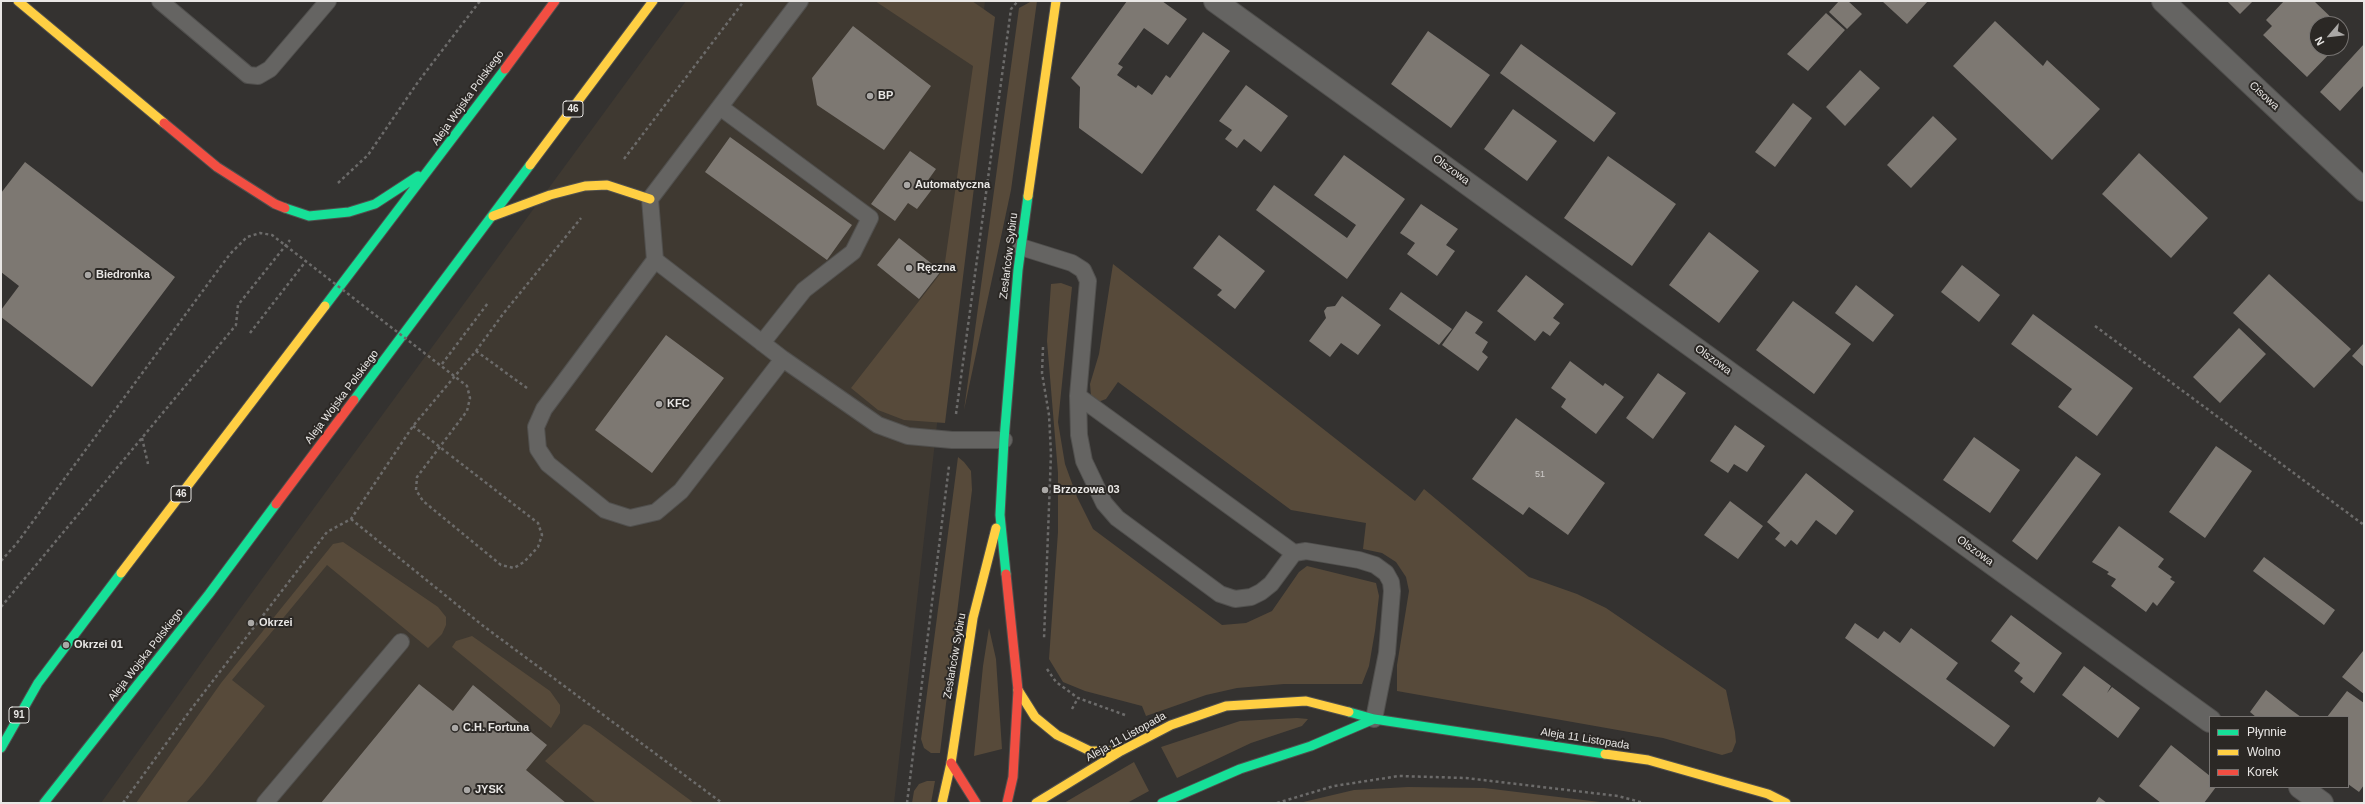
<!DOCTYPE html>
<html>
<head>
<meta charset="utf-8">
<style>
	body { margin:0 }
	#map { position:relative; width:2365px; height:804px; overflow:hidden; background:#343230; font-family:Arial,sans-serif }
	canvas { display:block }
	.frame { position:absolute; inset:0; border:2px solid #e9e7e5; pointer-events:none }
	.legend { position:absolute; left:2209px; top:716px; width:140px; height:72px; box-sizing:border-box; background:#2b2825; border:1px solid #777472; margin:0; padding:5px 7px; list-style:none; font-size:12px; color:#e9e7e5 }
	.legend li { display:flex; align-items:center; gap:8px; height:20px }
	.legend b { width:20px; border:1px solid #777472 }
	.north { position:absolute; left:2309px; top:16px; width:40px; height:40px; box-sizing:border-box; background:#2b2825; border:1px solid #777472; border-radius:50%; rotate:242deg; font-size:11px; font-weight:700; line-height:16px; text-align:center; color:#e9e7e5 }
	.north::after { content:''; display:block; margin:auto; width:14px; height:18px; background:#aaa8a6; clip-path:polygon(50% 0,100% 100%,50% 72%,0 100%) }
</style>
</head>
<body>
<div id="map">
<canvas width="2365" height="804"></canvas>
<div class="frame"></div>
<ul class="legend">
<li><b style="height:5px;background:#16e098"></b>Płynnie</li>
<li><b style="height:5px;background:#ffcf43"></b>Wolno</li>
<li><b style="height:5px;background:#f24e42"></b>Korek</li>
</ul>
<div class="north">N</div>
</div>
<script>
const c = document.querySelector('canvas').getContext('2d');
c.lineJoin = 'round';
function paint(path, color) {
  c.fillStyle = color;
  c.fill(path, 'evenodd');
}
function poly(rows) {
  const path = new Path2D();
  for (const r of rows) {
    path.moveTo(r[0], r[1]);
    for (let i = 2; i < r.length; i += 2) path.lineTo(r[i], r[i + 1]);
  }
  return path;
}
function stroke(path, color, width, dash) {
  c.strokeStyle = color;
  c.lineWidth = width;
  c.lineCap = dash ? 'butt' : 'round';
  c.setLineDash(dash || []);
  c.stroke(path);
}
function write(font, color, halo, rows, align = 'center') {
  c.font = font + ' Arial,sans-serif';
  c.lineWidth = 4;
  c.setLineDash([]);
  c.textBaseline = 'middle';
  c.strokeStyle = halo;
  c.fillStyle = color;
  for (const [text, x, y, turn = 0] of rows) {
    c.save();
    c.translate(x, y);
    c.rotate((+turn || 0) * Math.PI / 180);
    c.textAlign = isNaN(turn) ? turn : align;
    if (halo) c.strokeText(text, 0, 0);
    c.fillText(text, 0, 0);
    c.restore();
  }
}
const built = poly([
	[686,1,985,1,894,803,101,803,237,613]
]);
const green = poly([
	[875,1,972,1,995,17,945,423,904,420,878,410,851,388,944,269,973,66],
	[1032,1,1037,1,1011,190,964,410,1019,8],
	[1113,264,1415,501,1424,489,1529,577,1577,594,1606,608,1726,690,1735,732,1736,742,1732,752,1722,755,1663,738,1397,691,1397,665,1409,591,1406,577,1396,562,1382,553,1363,549,1366,523,1291,510,1118,382,1106,399,1098,402,1091,396,1090,384,1099,354],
	[1061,283,1072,287,1058,422,1065,464,1077,497,1093,529,1222,625,1246,623,1272,611,1299,572,1307,566,1376,583,1379,596,1375,631,1369,666,1362,684,1284,684,1237,688,1206,695,1146,716,1142,706,1085,691,1063,682,1049,659,1058,532,1058,473,1047,341,1051,284],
	[958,457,964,462,971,471,972,490,940,753,931,753,924,748,921,739],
	[343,542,438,607,446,617,446,625,442,634,428,648,327,565,232,680,265,706,203,784,186,803,136,803,221,683,333,544],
	[989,628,996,659,1002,749,974,756,983,666],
	[472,636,550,691,560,705,560,713,551,728,452,647,456,641],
	[1297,718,1308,719,1302,726,1251,743,1177,778,1161,747,1240,721],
	[584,724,590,726,694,803,596,803,545,761],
	[1134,762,1149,791,1127,803,1064,803],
	[927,781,935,781,931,803,912,803,914,791,919,784],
	[1408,787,1484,788,1608,803,1299,803,1354,790]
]);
const building = poly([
	[1127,1,1162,1,1187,19,1168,45,1144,28,1118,64,1123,67,1117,75,1136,88,1138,85,1152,95,1166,75,1170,78,1203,32,1230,51,1142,174,1079,128,1080,87,1071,78],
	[1839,1,1848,1,1862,14,1847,29,1829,12],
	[1882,1,1928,1,1907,24],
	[2227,1,2253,1,2240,14],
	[2284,1,2314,1,2338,24,2317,24,2317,48,2335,48,2307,77,2263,35,2272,26,2266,20],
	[1826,13,1845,30,1808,71,1787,54],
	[1995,21,2043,66,2047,60,2100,109,2052,160,1953,66],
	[853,26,931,86,884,150,817,105,812,78],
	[2341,27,2348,34,2341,41],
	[1428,31,1490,75,1451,128,1391,84],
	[1521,44,1616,113,1594,142,1500,73],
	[2364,44,2364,85,2340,111,2320,92],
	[1860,70,1880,88,1845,126,1826,107],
	[1246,85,1288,116,1261,152,1244,139,1237,148,1225,139,1232,130,1219,121],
	[1793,103,1812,118,1775,167,1755,152],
	[1513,109,1557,141,1527,181,1484,149],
	[1933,116,1957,139,1911,188,1887,165],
	[730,137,852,225,827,260,705,172],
	[910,151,936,169,926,183,933,188,917,209,908,203,895,221,871,204],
	[2139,153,2208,218,2171,258,2102,194],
	[1344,155,1405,199,1347,279,1256,210,1274,185,1347,238,1356,225,1314,195],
	[1608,156,1676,204,1632,266,1564,218],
	[25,162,175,277,92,387,1,317,1,310,19,286,1,272,1,193],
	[1421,204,1458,229,1446,245,1455,251,1437,276,1407,254,1415,243,1400,233],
	[1709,232,1759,271,1719,323,1669,285],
	[1219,235,1265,271,1235,309,1217,295,1222,290,1193,268],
	[899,238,941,271,919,299,877,265],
	[1962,265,2000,295,1979,322,1941,292],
	[2269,274,2351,349,2314,388,2233,313],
	[1526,275,1564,304,1553,318,1560,323,1550,336,1543,331,1535,341,1497,311],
	[1856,285,1894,315,1873,342,1835,313],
	[1401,292,1452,329,1439,345,1389,309],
	[1342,296,1381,325,1358,355,1341,343,1330,357,1309,341,1326,318,1324,311,1327,307,1335,306],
	[1793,301,1851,344,1814,394,1756,350],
	[1466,311,1483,322,1475,333,1488,342,1482,352,1488,357,1478,371,1442,345],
	[2033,314,2133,388,2097,436,2058,407,2072,389,2011,344],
	[2239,328,2266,354,2220,403,2193,377],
	[666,335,724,378,652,473,595,430],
	[2364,343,2364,367,2352,356],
	[1570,361,1603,386,1605,383,1624,397,1596,434,1561,407,1566,399,1551,388],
	[1658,373,1686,393,1653,439,1626,418],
	[1516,418,1605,483,1568,535,1529,507,1523,515,1472,479],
	[1735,425,1765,446,1747,472,1734,464,1728,473,1710,461],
	[1974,437,2020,470,1990,513,1943,480],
	[2216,446,2252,471,2205,538,2169,512],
	[2076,456,2101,474,2037,560,2012,541],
	[1806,473,1854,511,1836,535,1816,520,1797,545,1791,540,1785,547,1775,539,1780,533,1767,522],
	[1730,501,1763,526,1738,559,1704,535],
	[2119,526,2164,559,2158,567,2172,577,2170,579,2175,582,2157,606,2153,602,2146,612,2111,586,2116,579,2107,574,2109,572,2092,562],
	[2264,557,2335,610,2324,625,2253,571],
	[2011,615,2062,653,2034,693,2020,682,2023,678,2014,671,2020,663,1991,641],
	[1855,623,1878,639,1884,631,1900,643,1911,628,1958,663,1946,679,2010,726,1994,747,1845,638],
	[2363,651,2364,652,2364,694,2342,677],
	[2084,666,2111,686,2107,693,2112,687,2140,708,2118,738,2062,695],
	[419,684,453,711,473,685,547,745,526,770,566,803,321,803],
	[2266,690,2290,709,2301,717,2256,717,2250,712],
	[2347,691,2364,703,2364,785,2359,792,2348,784,2348,717,2327,717],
	[2171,745,2210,776,2210,787,2216,787,2204,803,2161,803,2139,786],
	[2099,797,2107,803,2095,803]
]);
const path = poly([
	[624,159,744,1],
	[338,183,368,155,418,82,480,1],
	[2095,326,2364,525],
	[250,333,306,261],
	[1043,347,1042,373,1049,415,1051,454,1044,639],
	[476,351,527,388],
	[442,364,488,303],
	[956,414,1011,9,1018,1],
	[413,426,450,455],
	[142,438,148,464],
	[351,519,482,625,722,803],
	[1,561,17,543],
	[1,607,236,325,238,305,290,240],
	[1047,669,1056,682,1078,698,1125,715],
	[1072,709,1078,698],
	[123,803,189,712,327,532,351,519,413,426,476,351,503,314,581,218],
	[907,803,949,466],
	[1277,803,1334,786,1399,776,1466,778,1618,796,1644,803]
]);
const lane = poly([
	[160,1,248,75,258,76,270,69,328,1],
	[800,1,650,199,655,260,783,359,878,425,908,436,952,440,1004,440],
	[720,107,870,218,853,252,804,290,762,343],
	[1021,247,1072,263,1083,270,1088,281,1078,396,1294,553,1306,551,1359,560,1375,565,1386,573,1391,582,1392,591,1387,653,1374,719],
	[655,260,544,409,536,427,538,449,548,464,605,510,630,518,656,512,681,491,783,359],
	[1078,396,1079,435,1084,461,1104,503,1117,518,1220,594,1235,599,1251,597,1261,592,1271,584,1294,553],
	[265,803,401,642]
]);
const street = poly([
	[1215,1,2210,721],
	[2163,1,2364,190],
	[2300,787,2322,803]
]);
const fast = poly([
	[285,208,309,216,349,212,375,204,418,176],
	[325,306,505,69],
	[354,400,530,165],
	[1006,574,1000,515,1004,440,1018,270,1028,196],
	[1349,712,1374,719,1605,754],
	[1,748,38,683,121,573],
	[44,803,209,594,276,504],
	[1162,803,1240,769,1311,746,1374,719]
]);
const slow = poly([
	[18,1,164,123],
	[530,165,653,1],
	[1028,196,1056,1],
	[493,216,550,195,585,186,607,185,650,199],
	[121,573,325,306],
	[1018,690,1035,717,1057,735,1090,751,1120,751],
	[1605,754,1648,760,1768,794,1786,803],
	[942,803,951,763,973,618,996,528],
	[1036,803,1121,751,1171,725,1226,706,1306,701,1349,712]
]);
const jam = poly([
	[505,69,555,1],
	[164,123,217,167,275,204,285,208],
	[276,504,354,400],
	[1006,574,1018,690,1013,777,1007,803],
	[951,763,976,803]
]);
const pathBridge = poly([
	[17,543,230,254,247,237,260,233,272,235,467,386,470,398,467,411,417,477,416,490,423,501,501,565,514,568,524,562,538,547,542,535,538,523,450,455]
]);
const markers = [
	[870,96,4,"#aaa8a6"],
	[907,185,4,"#aaa8a6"],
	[909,268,4,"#aaa8a6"],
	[88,275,4,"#aaa8a6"],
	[659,404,4,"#aaa8a6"],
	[1045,490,4,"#aaa8a6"],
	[251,623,4,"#aaa8a6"],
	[66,645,4,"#aaa8a6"],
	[455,728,4,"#aaa8a6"],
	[467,790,4,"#aaa8a6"]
];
const numberNames = [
	["51",1540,475]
];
const shields = [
	[573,109,20],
	[181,494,20],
	[19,715,20]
];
const shieldNames = [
	["46",573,109],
	["46",181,494],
	["91",19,715]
];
const poiNames = [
	["BP",878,96],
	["Automatyczna",915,185],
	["Ręczna",917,268],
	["Biedronka",96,275],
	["KFC",667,404],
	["Brzozowa 03",1053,490],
	["Okrzei",259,623],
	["Okrzei 01",74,645],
	["C.H. Fortuna",463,728],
	["JYSK",475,790]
];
const streetNames = [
	["Cisowa",2264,96,43],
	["Aleja Wojska Polskiego",468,98,-54],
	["Olszowa",1451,170,36],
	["Zesłańców Sybiru",1009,256,-83],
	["Olszowa",1713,360,36],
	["Aleja Wojska Polskiego",342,397,-53],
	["Olszowa",1975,551,36],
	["Aleja Wojska Polskiego",146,655,-52],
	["Zesłańców Sybiru",955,656,-80],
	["Aleja 11 Listopada",1126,737,-29],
	["Aleja 11 Listopada",1585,739,9]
];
paint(built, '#3f3931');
paint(green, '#574a3a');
paint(building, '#7d7872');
stroke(lane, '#51504e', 18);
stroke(street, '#51504e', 24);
stroke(fast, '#51504e', 11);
stroke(slow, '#51504e', 11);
stroke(jam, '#51504e', 11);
stroke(path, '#6c6b6a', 2.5, [3, 3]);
stroke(lane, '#656462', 16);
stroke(street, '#656462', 22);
stroke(fast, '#16e098', 9);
stroke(slow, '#ffcf43', 9);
stroke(jam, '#f24e42', 9);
stroke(pathBridge, '#6c6b6a', 2.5, [3, 3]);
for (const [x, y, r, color] of markers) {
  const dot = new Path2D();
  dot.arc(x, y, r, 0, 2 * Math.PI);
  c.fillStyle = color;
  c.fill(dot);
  stroke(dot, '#2b2825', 1.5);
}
write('9px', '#cecbc8', null, numberNames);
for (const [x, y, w] of shields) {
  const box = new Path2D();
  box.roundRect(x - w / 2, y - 8, w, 16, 3);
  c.fillStyle = '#2b2825';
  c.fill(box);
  stroke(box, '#e9e7e5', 1);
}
write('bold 10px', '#e9e7e5', null, shieldNames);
write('bold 11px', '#e9e7e5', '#2b2825', poiNames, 'left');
write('11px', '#e9e7e5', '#2b2825', streetNames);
</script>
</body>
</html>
